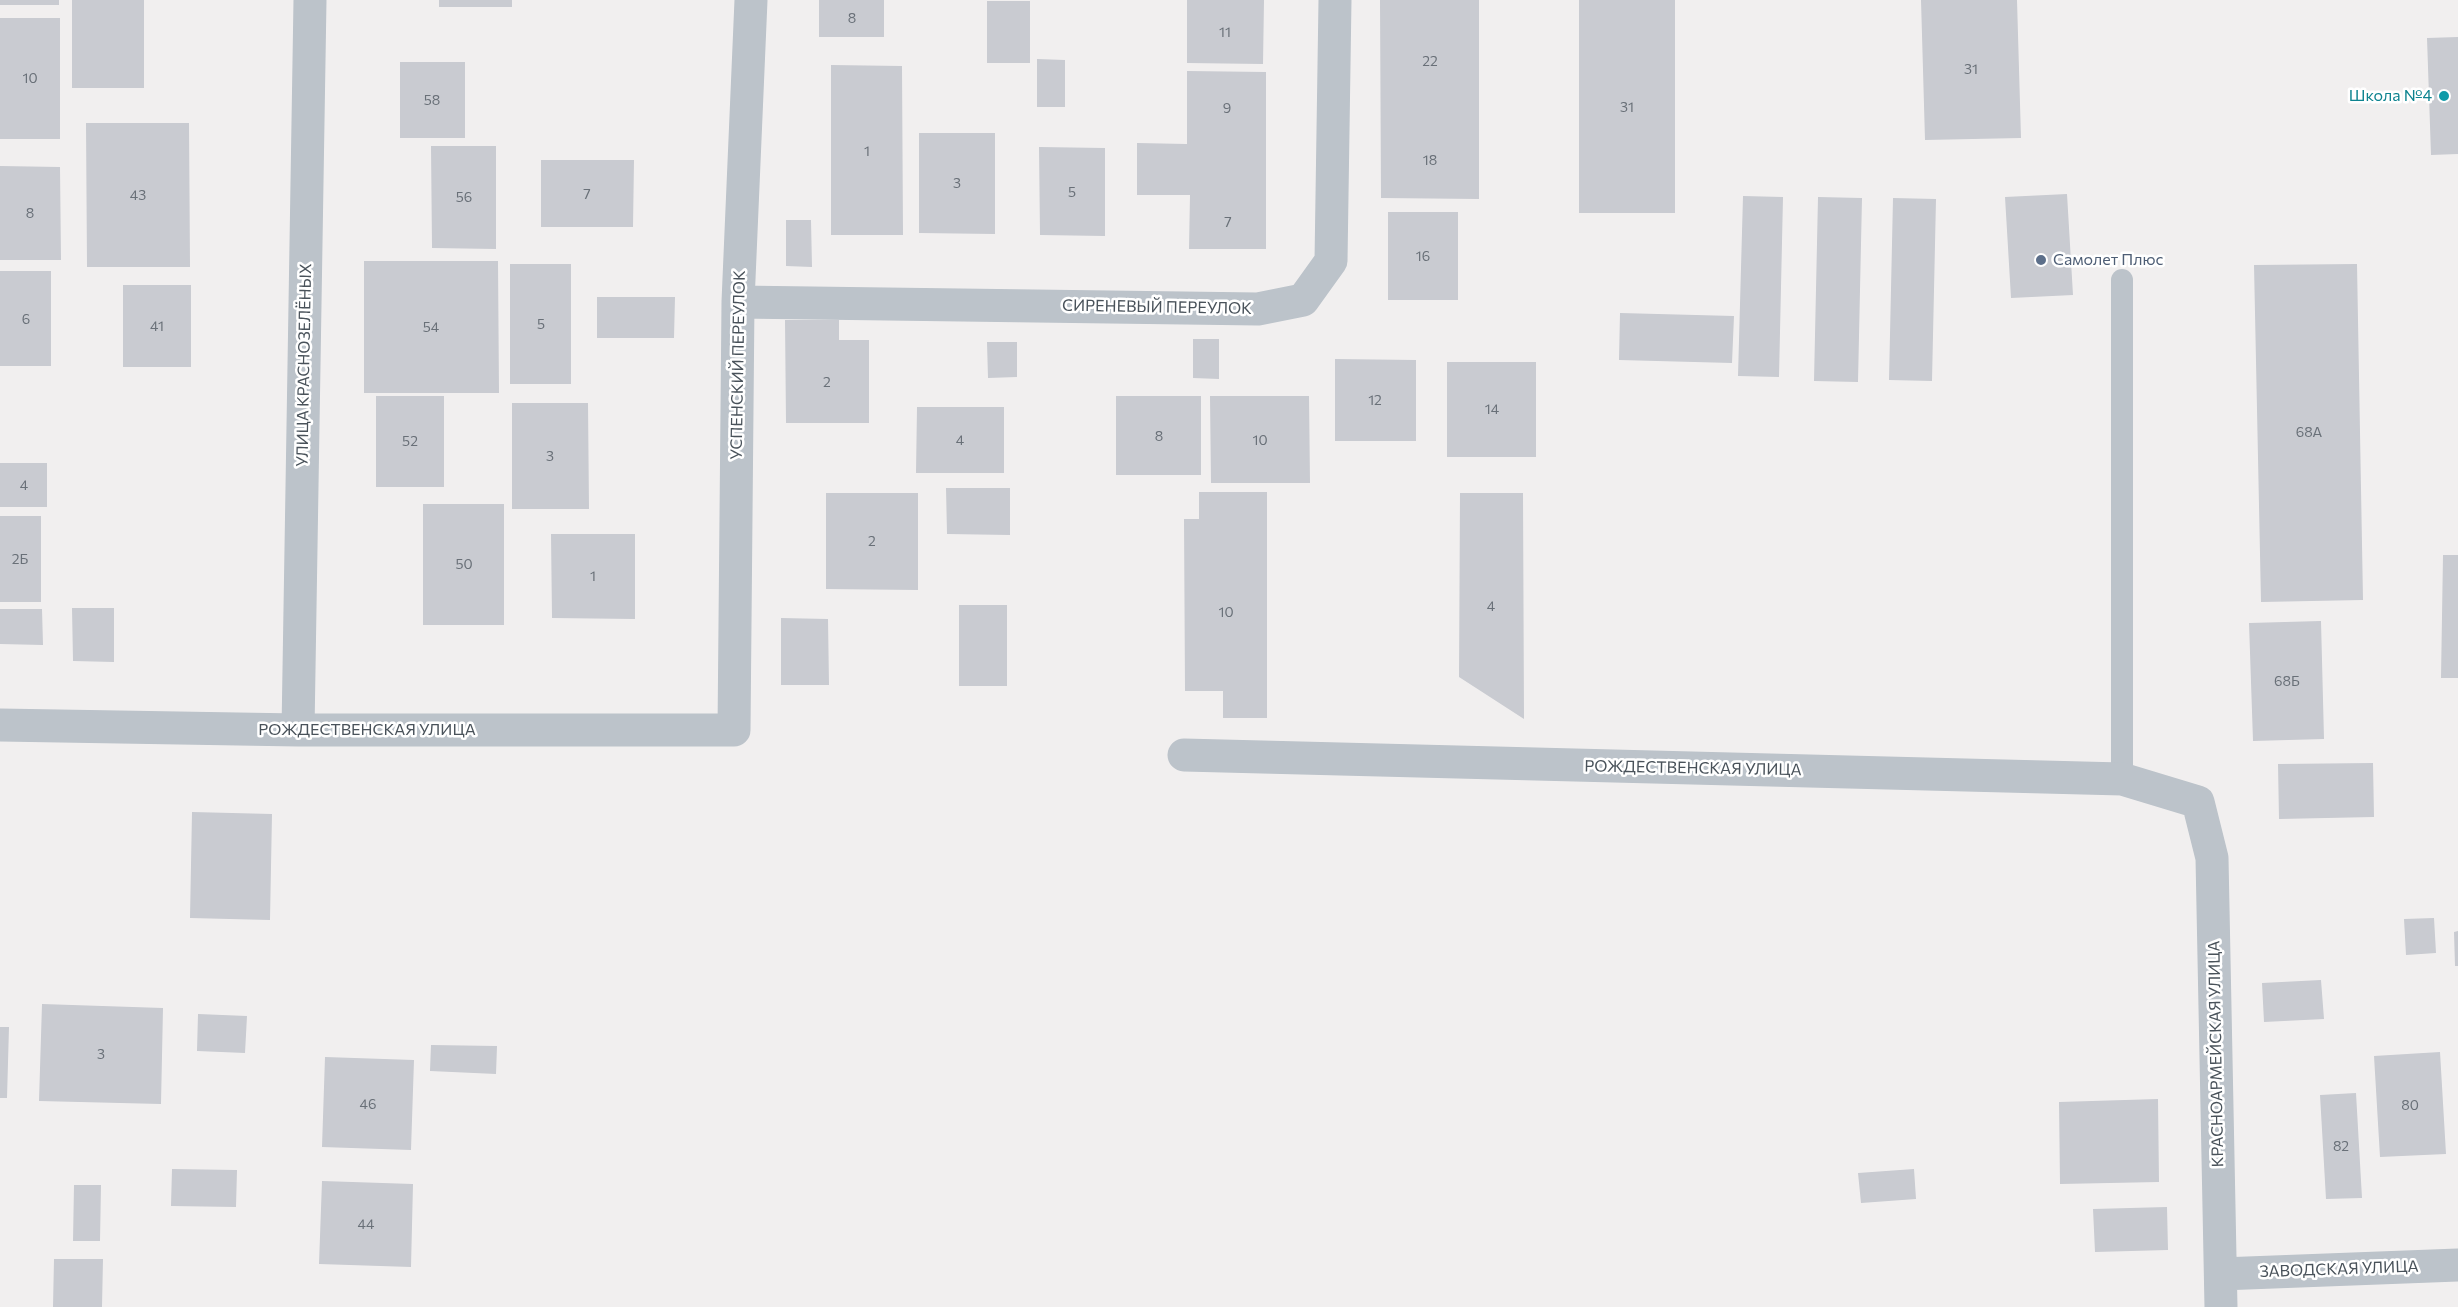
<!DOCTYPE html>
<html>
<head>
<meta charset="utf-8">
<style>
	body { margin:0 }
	canvas { display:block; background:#f1efef }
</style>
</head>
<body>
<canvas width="2458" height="1307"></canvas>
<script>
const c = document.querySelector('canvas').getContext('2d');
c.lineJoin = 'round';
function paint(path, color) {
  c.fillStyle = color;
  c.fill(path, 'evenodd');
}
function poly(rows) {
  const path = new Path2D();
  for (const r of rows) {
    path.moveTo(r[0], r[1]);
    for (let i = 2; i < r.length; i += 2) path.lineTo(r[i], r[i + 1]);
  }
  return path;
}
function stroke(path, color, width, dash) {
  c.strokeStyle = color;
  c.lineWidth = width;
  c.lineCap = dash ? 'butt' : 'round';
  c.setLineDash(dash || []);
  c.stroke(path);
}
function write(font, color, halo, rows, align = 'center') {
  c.font = font + ' Commissioner,sans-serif';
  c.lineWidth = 5;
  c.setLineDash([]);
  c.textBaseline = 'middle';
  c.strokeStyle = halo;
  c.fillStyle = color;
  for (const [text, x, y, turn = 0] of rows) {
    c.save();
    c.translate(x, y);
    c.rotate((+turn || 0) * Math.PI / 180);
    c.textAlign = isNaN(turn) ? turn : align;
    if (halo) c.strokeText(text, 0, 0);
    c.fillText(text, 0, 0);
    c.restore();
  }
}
const building = poly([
	[0,0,59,0,59,5,0,5],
	[72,0,144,0,144,88,72,88],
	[439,0,512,0,512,7,439,7],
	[819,0,884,0,884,37,819,37],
	[1187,0,1264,0,1263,64,1187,63],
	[1380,0,1479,0,1479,199,1381,198],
	[1579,0,1675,0,1675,213,1579,213],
	[1921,0,2017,0,2021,138,1925,140],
	[987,1,1030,1,1030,63,987,63],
	[0,18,60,18,60,139,0,139],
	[2458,37,2458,154,2431,155,2427,38],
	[1037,59,1065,60,1065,107,1037,107],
	[400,62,465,62,465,138,400,138],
	[831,65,902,66,903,235,831,235],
	[1187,71,1266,72,1266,249,1189,249,1190,195,1137,195,1137,143,1187,144],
	[86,123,189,123,190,267,87,267],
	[919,133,995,133,995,234,919,233],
	[431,146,496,146,496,249,432,248],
	[1039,147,1105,148,1105,236,1040,235],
	[541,160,634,160,633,227,541,227],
	[0,166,60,167,61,260,0,260],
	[2067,194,2073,295,2011,298,2005,197],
	[1743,196,1783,197,1779,377,1738,376],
	[1818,197,1862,198,1858,382,1814,381],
	[1893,198,1936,199,1932,381,1889,380],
	[1388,212,1458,212,1458,300,1388,300],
	[786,220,811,220,812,267,786,266],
	[364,261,498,261,499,393,364,393],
	[510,264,571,264,571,384,510,384],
	[2357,264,2363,600,2261,602,2254,265],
	[0,271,51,271,51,366,0,366],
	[123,285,191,285,191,367,123,367],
	[597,297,675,297,674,338,597,338],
	[1620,313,1734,316,1732,363,1619,360],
	[785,320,839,320,839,340,869,340,869,423,786,423],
	[1193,339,1219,339,1219,379,1193,378],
	[987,342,1017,342,1017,377,988,378],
	[1335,359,1416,360,1416,441,1335,441],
	[1447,362,1536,362,1536,457,1447,457],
	[376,396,444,396,444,487,376,487],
	[1116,396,1201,396,1201,475,1116,475],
	[1210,396,1309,396,1310,483,1211,483],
	[512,403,588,403,589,509,512,509],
	[917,407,1004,407,1004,473,916,473],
	[0,463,47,463,47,507,0,507],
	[946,488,1010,488,1010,535,947,534],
	[1199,492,1267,492,1267,718,1223,718,1223,691,1185,691,1184,519,1199,519],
	[826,493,918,493,918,590,826,589],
	[1460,493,1523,493,1524,719,1459,677],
	[423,504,504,504,504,625,423,625],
	[0,516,41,516,41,602,0,602],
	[551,534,635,534,635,619,552,618],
	[2443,555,2458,555,2458,678,2441,678],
	[959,605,1007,605,1007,686,959,686],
	[72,608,114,608,114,662,73,661],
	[0,609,42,609,43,645,0,644],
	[781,618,828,619,829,685,781,685],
	[2321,621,2324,739,2253,741,2249,623],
	[2373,763,2374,817,2279,819,2278,764],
	[192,812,272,814,270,920,190,918],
	[2434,918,2436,953,2406,955,2404,919],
	[2458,931,2458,966,2455,966,2454,932],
	[2321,980,2324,1019,2264,1022,2262,983],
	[42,1004,163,1008,161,1104,39,1101],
	[198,1014,247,1016,245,1053,197,1051],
	[0,1027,9,1027,7,1098,0,1098],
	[431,1045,497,1046,496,1074,430,1071],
	[2440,1052,2446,1154,2380,1157,2374,1056],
	[325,1057,414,1060,411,1150,322,1147],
	[2356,1093,2362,1198,2326,1199,2320,1095],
	[2158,1099,2159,1182,2060,1184,2059,1102],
	[172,1169,237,1170,236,1207,171,1206],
	[1914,1169,1916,1199,1861,1203,1858,1173],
	[322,1181,413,1184,411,1267,319,1264],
	[74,1185,101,1185,100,1241,73,1241],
	[2167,1207,2168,1250,2095,1252,2093,1209],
	[54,1259,103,1259,102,1307,53,1307]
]);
const service = poly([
	[2122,280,2122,779]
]);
const minor = poly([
	[738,302,1258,309,1303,300,1331,261,1335,0],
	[0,725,298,730,734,730,738,302,751,0],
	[298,730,310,0],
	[1184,755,2122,779,2198,802,2212,858,2221,1307],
	[2221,1274,2458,1265]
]);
const markers = [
	[2444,96,6,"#0f9aa8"],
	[2041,260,6,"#5c6f8a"]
];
const numberNames = [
	["8",852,18],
	["11",1225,32],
	["22",1430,61],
	["31",1971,69],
	["10",30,78],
	["58",432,100],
	["31",1627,107],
	["9",1227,108],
	["1",867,151],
	["18",1430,160],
	["3",957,183],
	["5",1072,192],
	["7",587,194],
	["43",138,195],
	["56",464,197],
	["8",30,213],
	["7",1228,222],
	["16",1423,256],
	["6",26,319],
	["5",541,324],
	["41",157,326],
	["54",431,327],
	["2",827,382],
	["12",1375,400],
	["14",1492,409],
	["68А",2309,432],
	["8",1159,436],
	["4",960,440],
	["10",1260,440],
	["52",410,441],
	["3",550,456],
	["4",24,485],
	["2",872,541],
	["2Б",20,559],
	["50",464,564],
	["1",593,576],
	["4",1491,606],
	["10",1226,612],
	["68Б",2287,681],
	["3",101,1054],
	["46",368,1104],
	["80",2410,1105],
	["82",2341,1146],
	["44",366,1224]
];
const cultureNames = [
	["Школа №4",2432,96]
];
const serviceNames = [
	["Самолет Плюс",2053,260]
];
const streetNames = [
	["СИРЕНЕВЫЙ ПЕРЕУЛОК",1157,307,1],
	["УЛИЦА КРАСНОЗЕЛЁНЫХ",304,365,-89],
	["УСПЕНСКИЙ ПЕРЕУЛОК",738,365,-89],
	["РОЖДЕСТВЕНСКАЯ УЛИЦА",367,730],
	["РОЖДЕСТВЕНСКАЯ УЛИЦА",1693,768,1],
	["КРАСНОАРМЕЙСКАЯ УЛИЦА",2216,1054,-91],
	["ЗАВОДСКАЯ УЛИЦА",2339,1269,-2]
];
paint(building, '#c9cbd1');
stroke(service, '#bcc3ca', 22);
stroke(minor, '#bcc3ca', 33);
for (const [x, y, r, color] of markers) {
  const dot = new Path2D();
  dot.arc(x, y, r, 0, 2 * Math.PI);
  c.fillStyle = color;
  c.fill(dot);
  stroke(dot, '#fff', 2);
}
write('14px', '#697078', null, numberNames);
write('16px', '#0d838f', '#fff', cultureNames, 'right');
write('16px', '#4e5e75', '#fff', serviceNames, 'left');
write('16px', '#49525a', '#fff', streetNames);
</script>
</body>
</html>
